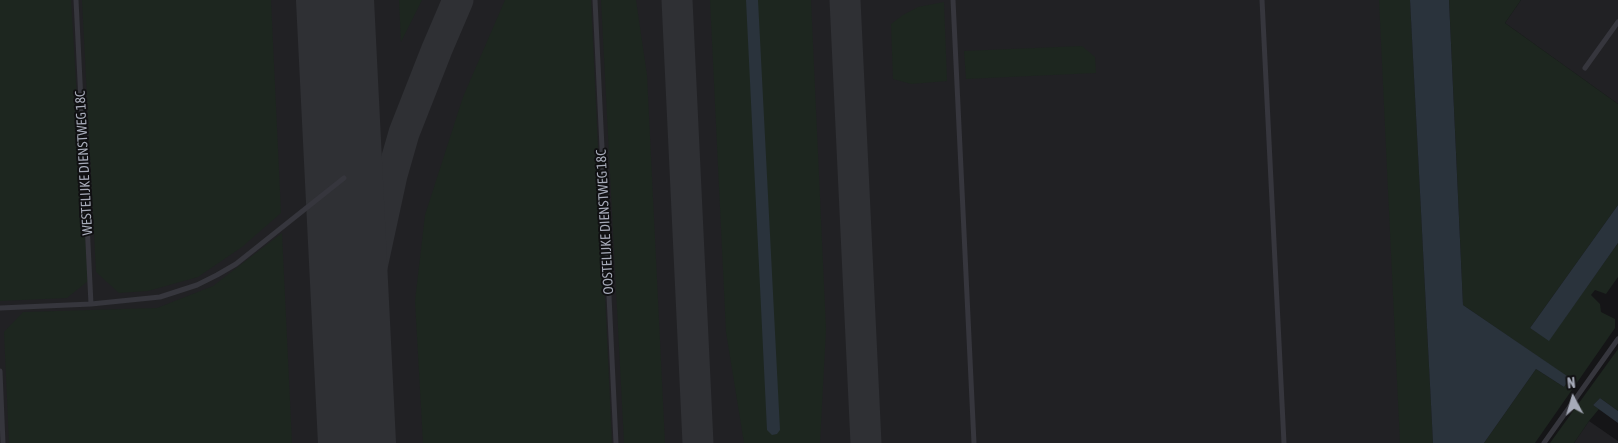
<!DOCTYPE html>
<html>
<head>
<meta charset="utf-8">
<style>
	body { margin:0 }
	#map { position:relative; width:1618px; height:443px; overflow:hidden; background:#151517; font-family:"Asap Condensed",sans-serif }
	canvas { display:block }
	.north { position:absolute; left:1548px; top:373px; width:50px; height:50px; -webkit-text-stroke:4px #101012; paint-order:stroke; rotate:354deg; font-size:14px; font-weight:700; line-height:20px; text-align:center; color:#a6aab8 }
	.north::after { content:''; display:block; margin:auto; width:18px; height:22px; background:#a6aab8; clip-path:polygon(50% 0,100% 100%,50% 72%,0 100%) }
</style>
</head>
<body>
<div id="map">
<canvas width="1618" height="443"></canvas>
<div class="north">N</div>
</div>
<script>
const c = document.querySelector('canvas').getContext('2d');
c.lineJoin = 'round';
function paint(path, color) {
  c.fillStyle = color;
  c.fill(path, 'evenodd');
}
function poly(rows) {
  const path = new Path2D();
  for (const r of rows) {
    path.moveTo(r[0], r[1]);
    for (let i = 2; i < r.length; i += 2) path.lineTo(r[i], r[i + 1]);
  }
  return path;
}
function stroke(path, color, width, dash) {
  c.strokeStyle = color;
  c.lineWidth = width;
  c.lineCap = dash ? 'butt' : 'round';
  c.setLineDash(dash || []);
  c.stroke(path);
}
function write(font, color, halo, rows, align = 'center') {
  c.font = font + ' "Asap Condensed",sans-serif';
  c.lineWidth = 4;
  c.setLineDash([]);
  c.textBaseline = 'middle';
  c.strokeStyle = halo;
  c.fillStyle = color;
  for (const [text, x, y, turn = 0] of rows) {
    c.save();
    c.translate(x, y);
    c.rotate((+turn || 0) * Math.PI / 180);
    c.textAlign = isNaN(turn) ? turn : align;
    if (halo) c.strokeText(text, 0, 0);
    c.fillText(text, 0, 0);
    c.restore();
  }
}
const built = poly([
	[0,0,1410,0,1433,443,0,443],
	[1521,0,1618,0,1618,104,1505,23],
	[1589,421,1618,441,1618,443,1574,443]
]);
const green = poly([
	[0,0,71,0,88,281,67,298,0,301],
	[82,0,271,0,281,213,242,247,198,277,148,291,119,293,96,272],
	[399,0,422,0,401,42],
	[505,0,591,0,612,443,423,443,415,301,425,215,463,97],
	[601,0,636,0,647,75,665,443,624,443],
	[710,0,811,0,826,329,820,443,744,443,726,332],
	[1379,0,1410,0,1433,443,1400,443],
	[1449,0,1521,0,1505,23,1618,104,1618,205,1530,328,1549,340,1618,243,1618,277,1606,294,1595,290,1591,295,1600,304,1601,312,1615,319,1615,328,1535,443,1484,443,1536,369,1564,387,1569,378,1463,305],
	[944,2,947,81,911,84,893,79,891,24,903,15,918,7],
	[1082,46,1095,57,1096,73,966,79,964,51],
	[282,233,292,443,9,443,4,332,23,312,157,308,213,286],
	[1618,349,1618,411,1600,398,1593,405,1599,409,1589,421,1574,443,1550,443]
]);
const water = poly([
	[746,0,758,0,780,430,777,434,772,435,767,430],
	[1410,0,1449,0,1463,305,1570,378,1564,387,1536,369,1484,443,1433,443],
	[1618,205,1618,243,1549,341,1530,328],
	[1600,398,1618,411,1618,423,1593,405]
]);
const taxiway = poly([
	[677,0,698,443],
	[845,0,866,443],
	[359,443,362,344,369,281,392,175,404,133,437,49,458,0]
]);
const runway = poly([
	[335,0,357,443]
]);
const service = poly([
	[76,0,91,304,160,297,197,285,217,275,236,264,344,178],
	[595,0,616,443],
	[953,0,974,443],
	[1262,0,1284,443],
	[1585,68,1618,22],
	[0,308,91,304],
	[0,371,3,443],
	[1544,443,1618,339]
]);
const streetNames = [
	["WESTELIJKE DIENSTWEG 18C",84,163,-93],
	["OOSTELIJKE DIENSTWEG 18C",605,222,-93]
];
paint(built, '#212124');
paint(green, '#1d261f');
paint(water, '#2a333c');
stroke(taxiway, '#2f3034', 31);
stroke(runway, '#2f3034', 78);
stroke(service, '#36363d', 5);
write('14px', '#a6aab8', '#101012', streetNames);
</script>
</body>
</html>
